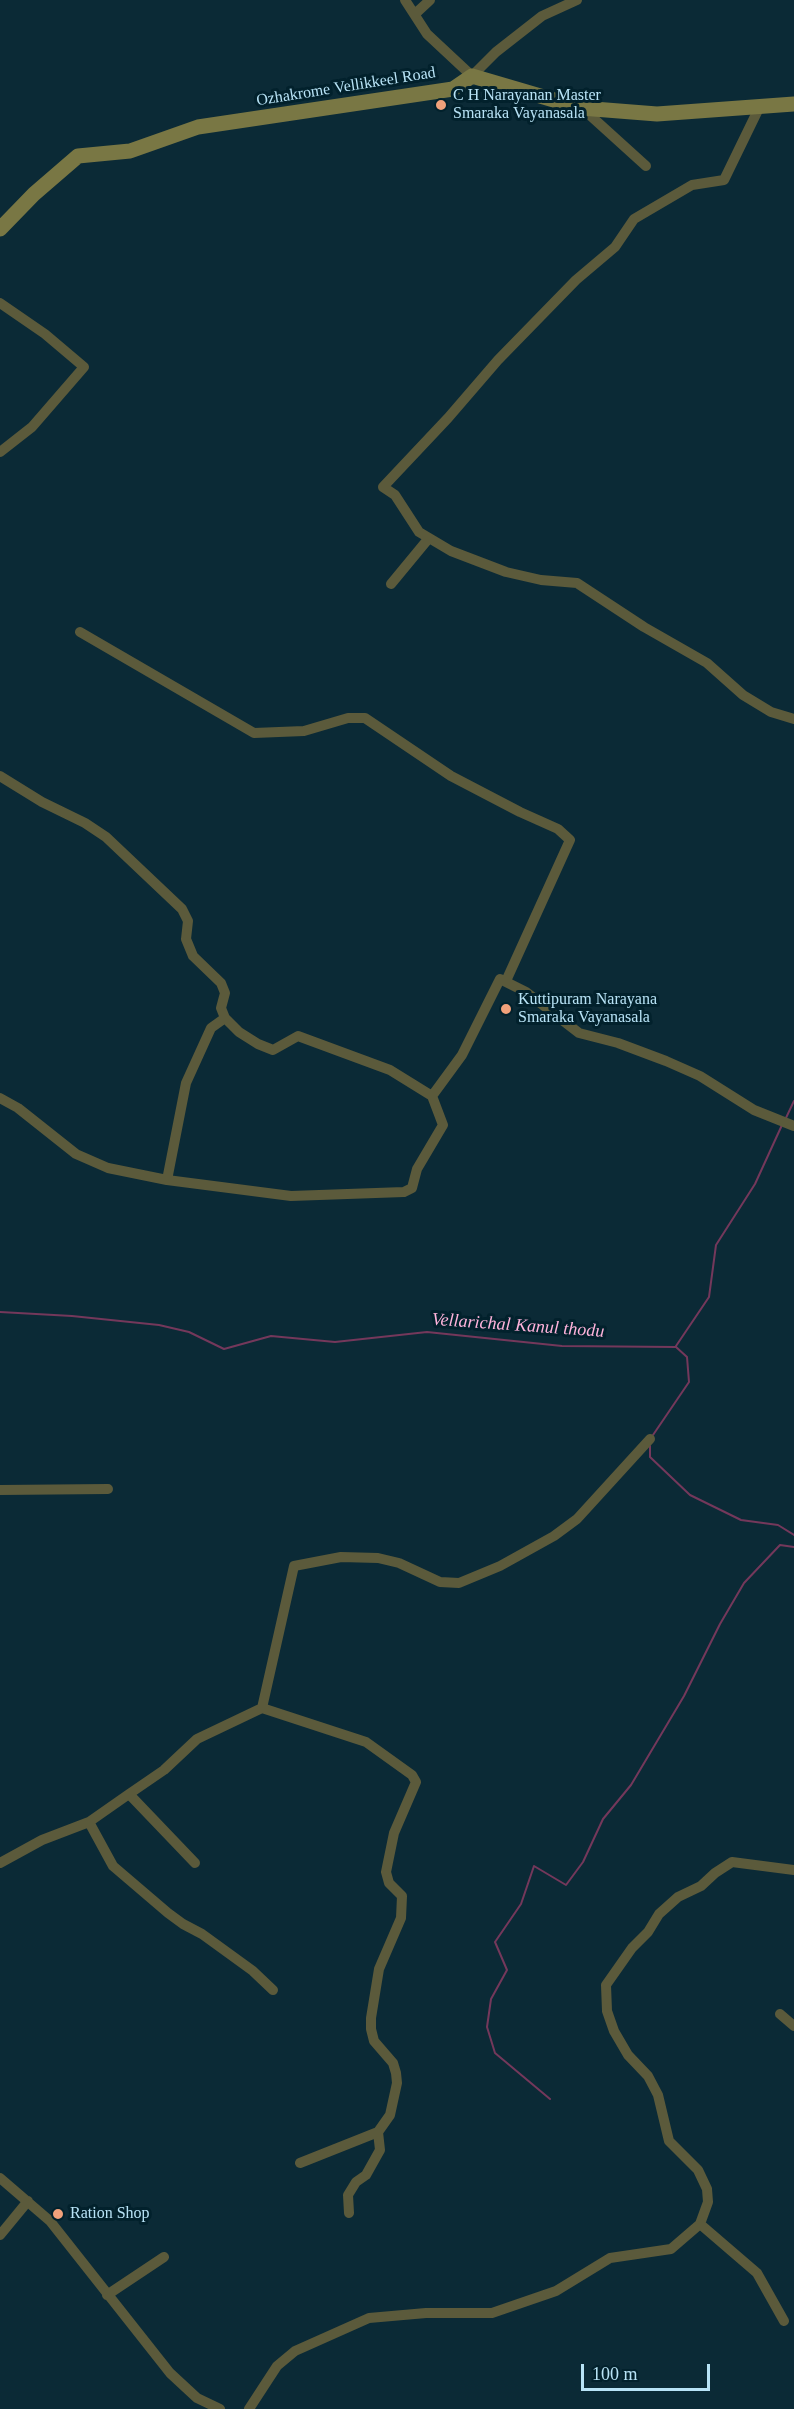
<!DOCTYPE html>
<html>
<head>
<meta charset="utf-8">
<style>
	body { margin:0 }
	#map { position:relative; width:794px; height:2409px; overflow:hidden; background:#0b2a36; font-family:Georgia,serif }
	canvas { display:block }
	.scale { position:absolute; left:581px; top:2364px; width:129px; height:27px; box-sizing:border-box; border:3px solid #b8e3f6; border-top:0; padding-left:8px; font-size:18px; line-height:21px; white-space:nowrap; color:#b8e3f6; -webkit-text-stroke:4px #02212c; paint-order:stroke }
</style>
</head>
<body>
<div id="map">
<canvas width="794" height="2409"></canvas>
<div class="scale">100 m</div>
</div>
<script>
const c = document.querySelector('canvas').getContext('2d');
c.lineJoin = 'round';
function poly(rows) {
  const path = new Path2D();
  for (const r of rows) {
    path.moveTo(r[0], r[1]);
    for (let i = 2; i < r.length; i += 2) path.lineTo(r[i], r[i + 1]);
  }
  return path;
}
function stroke(path, color, width, dash) {
  c.strokeStyle = color;
  c.lineWidth = width;
  c.lineCap = dash ? 'butt' : 'round';
  c.setLineDash(dash || []);
  c.stroke(path);
}
function write(font, color, halo, rows, align = 'center') {
  c.font = font + ' Georgia,serif';
  c.lineWidth = 6;
  c.setLineDash([]);
  c.textBaseline = 'middle';
  c.strokeStyle = halo;
  c.fillStyle = color;
  for (const [text, x, y, turn = 0] of rows) {
    c.save();
    c.translate(x, y);
    c.rotate((+turn || 0) * Math.PI / 180);
    c.textAlign = isNaN(turn) ? turn : align;
    if (halo) c.strokeText(text, 0, 0);
    c.fillText(text, 0, 0);
    c.restore();
  }
}
const stream = poly([
	[785,1120,794,1101],
	[0,1312,72,1316,159,1325,189,1332,224,1349,271,1336,335,1342,427,1332,562,1346,676,1347,687,1357,689,1382,653,1435],
	[676,1346,709,1297,716,1245,755,1184,782,1125],
	[650,1446,650,1457,690,1495,741,1520,778,1525,794,1535],
	[550,2099,495,2053,487,2027,491,1999,507,1970,495,1942,521,1904,534,1866,566,1885,583,1862,603,1819,631,1785,684,1696,720,1624,744,1583,780,1545,794,1547]
]);
const street = poly([
	[405,0,427,34,472,76,496,52,542,16,577,0],
	[415,14,430,0],
	[582,108,646,166],
	[759,108,724,180,692,185,634,219,615,247,576,280,498,360,448,418,383,487,395,495,419,532,451,551,506,572,541,580,577,583,644,627,707,663,743,695,771,712,794,719],
	[0,303,45,334,84,367,32,427,0,452],
	[391,584,429,538],
	[80,632,254,733,304,731,348,718,365,718,451,776,520,812,558,829,570,840,506,981],
	[0,776,42,802,85,823,106,837,182,909,188,921,186,939,193,956,221,983,225,993,221,1008,225,1018,239,1032,258,1044,273,1050,298,1036,390,1070,432,1096,462,1055,500,979,526,992,579,1033,618,1043,666,1061,700,1076,754,1110,794,1126],
	[0,1098,18,1108,76,1154,108,1168,167,1180,291,1196,404,1192,412,1188,417,1169,443,1125,432,1096],
	[167,1180,186,1083,211,1028,225,1018],
	[0,1490,108,1489],
	[262,1708,294,1566,341,1557,378,1558,399,1563,440,1582,459,1583,500,1566,554,1536,577,1519,650,1439],
	[129,1794,164,1770,197,1739,262,1708,366,1742,412,1775,416,1782,394,1833,386,1872,389,1883,402,1896,401,1918,379,1969,371,2018,371,2029,374,2041,393,2063,396,2073,397,2083,390,2115,378,2132,300,2163],
	[89,1822,129,1794,195,1863],
	[0,1863,42,1840,89,1822,113,1866,168,1913,183,1924,202,1934,253,1971,273,1990],
	[780,2014,794,2026],
	[0,2178,50,2221,170,2373,197,2398,220,2409],
	[349,2213,348,2195,356,2182,366,2175,380,2150,378,2132],
	[700,2224,757,2273,784,2321],
	[0,2235,28,2201],
	[107,2295,164,2257],
	[249,2409,277,2366,295,2351,369,2318,426,2313,492,2313,556,2291,610,2258,671,2249,700,2224,708,2202,707,2189,698,2170,669,2141,658,2095,648,2076,628,2055,614,2031,607,2011,606,1985,632,1948,648,1932,659,1914,678,1897,701,1886,715,1873,732,1862,794,1870]
]);
const secondary = poly([
	[0,229,34,194,78,156,130,151,198,127,453,89,472,76,581,108,657,114,794,104]
]);
const markers = [
	[441,105,6,"#f1a17b"],
	[506,1009,6,"#f1a17b"],
	[58,2214,6,"#f1a17b"]
];
const streetNames = [
	["Ozhakrome Vellikkeel Road",346,87,-9]
];
const poiNames = [
	["C H Narayanan Master",453,96],
	["Smaraka Vayanasala",453,114],
	["Kuttipuram Narayana",518,1000],
	["Smaraka Vayanasala",518,1018],
	["Ration Shop",70,2214]
];
const waterNames = [
	["Vellarichal Kanul thodu",518,1326,4]
];
stroke(stream, '#74385b', 2);
stroke(street, '#5b5a3b', 10);
stroke(secondary, '#797744', 15);
for (const [x, y, r, color] of markers) {
  const dot = new Path2D();
  dot.arc(x, y, r, 0, 2 * Math.PI);
  c.fillStyle = color;
  c.fill(dot);
  stroke(dot, '#02212c', 2);
}
write('16px', '#b8e3f6', '#02212c', streetNames);
write('16px', '#b8e3f6', '#02212c', poiNames, 'left');
write('italic 18px', '#feb3db', '#02212c', waterNames);
</script>
</body>
</html>
